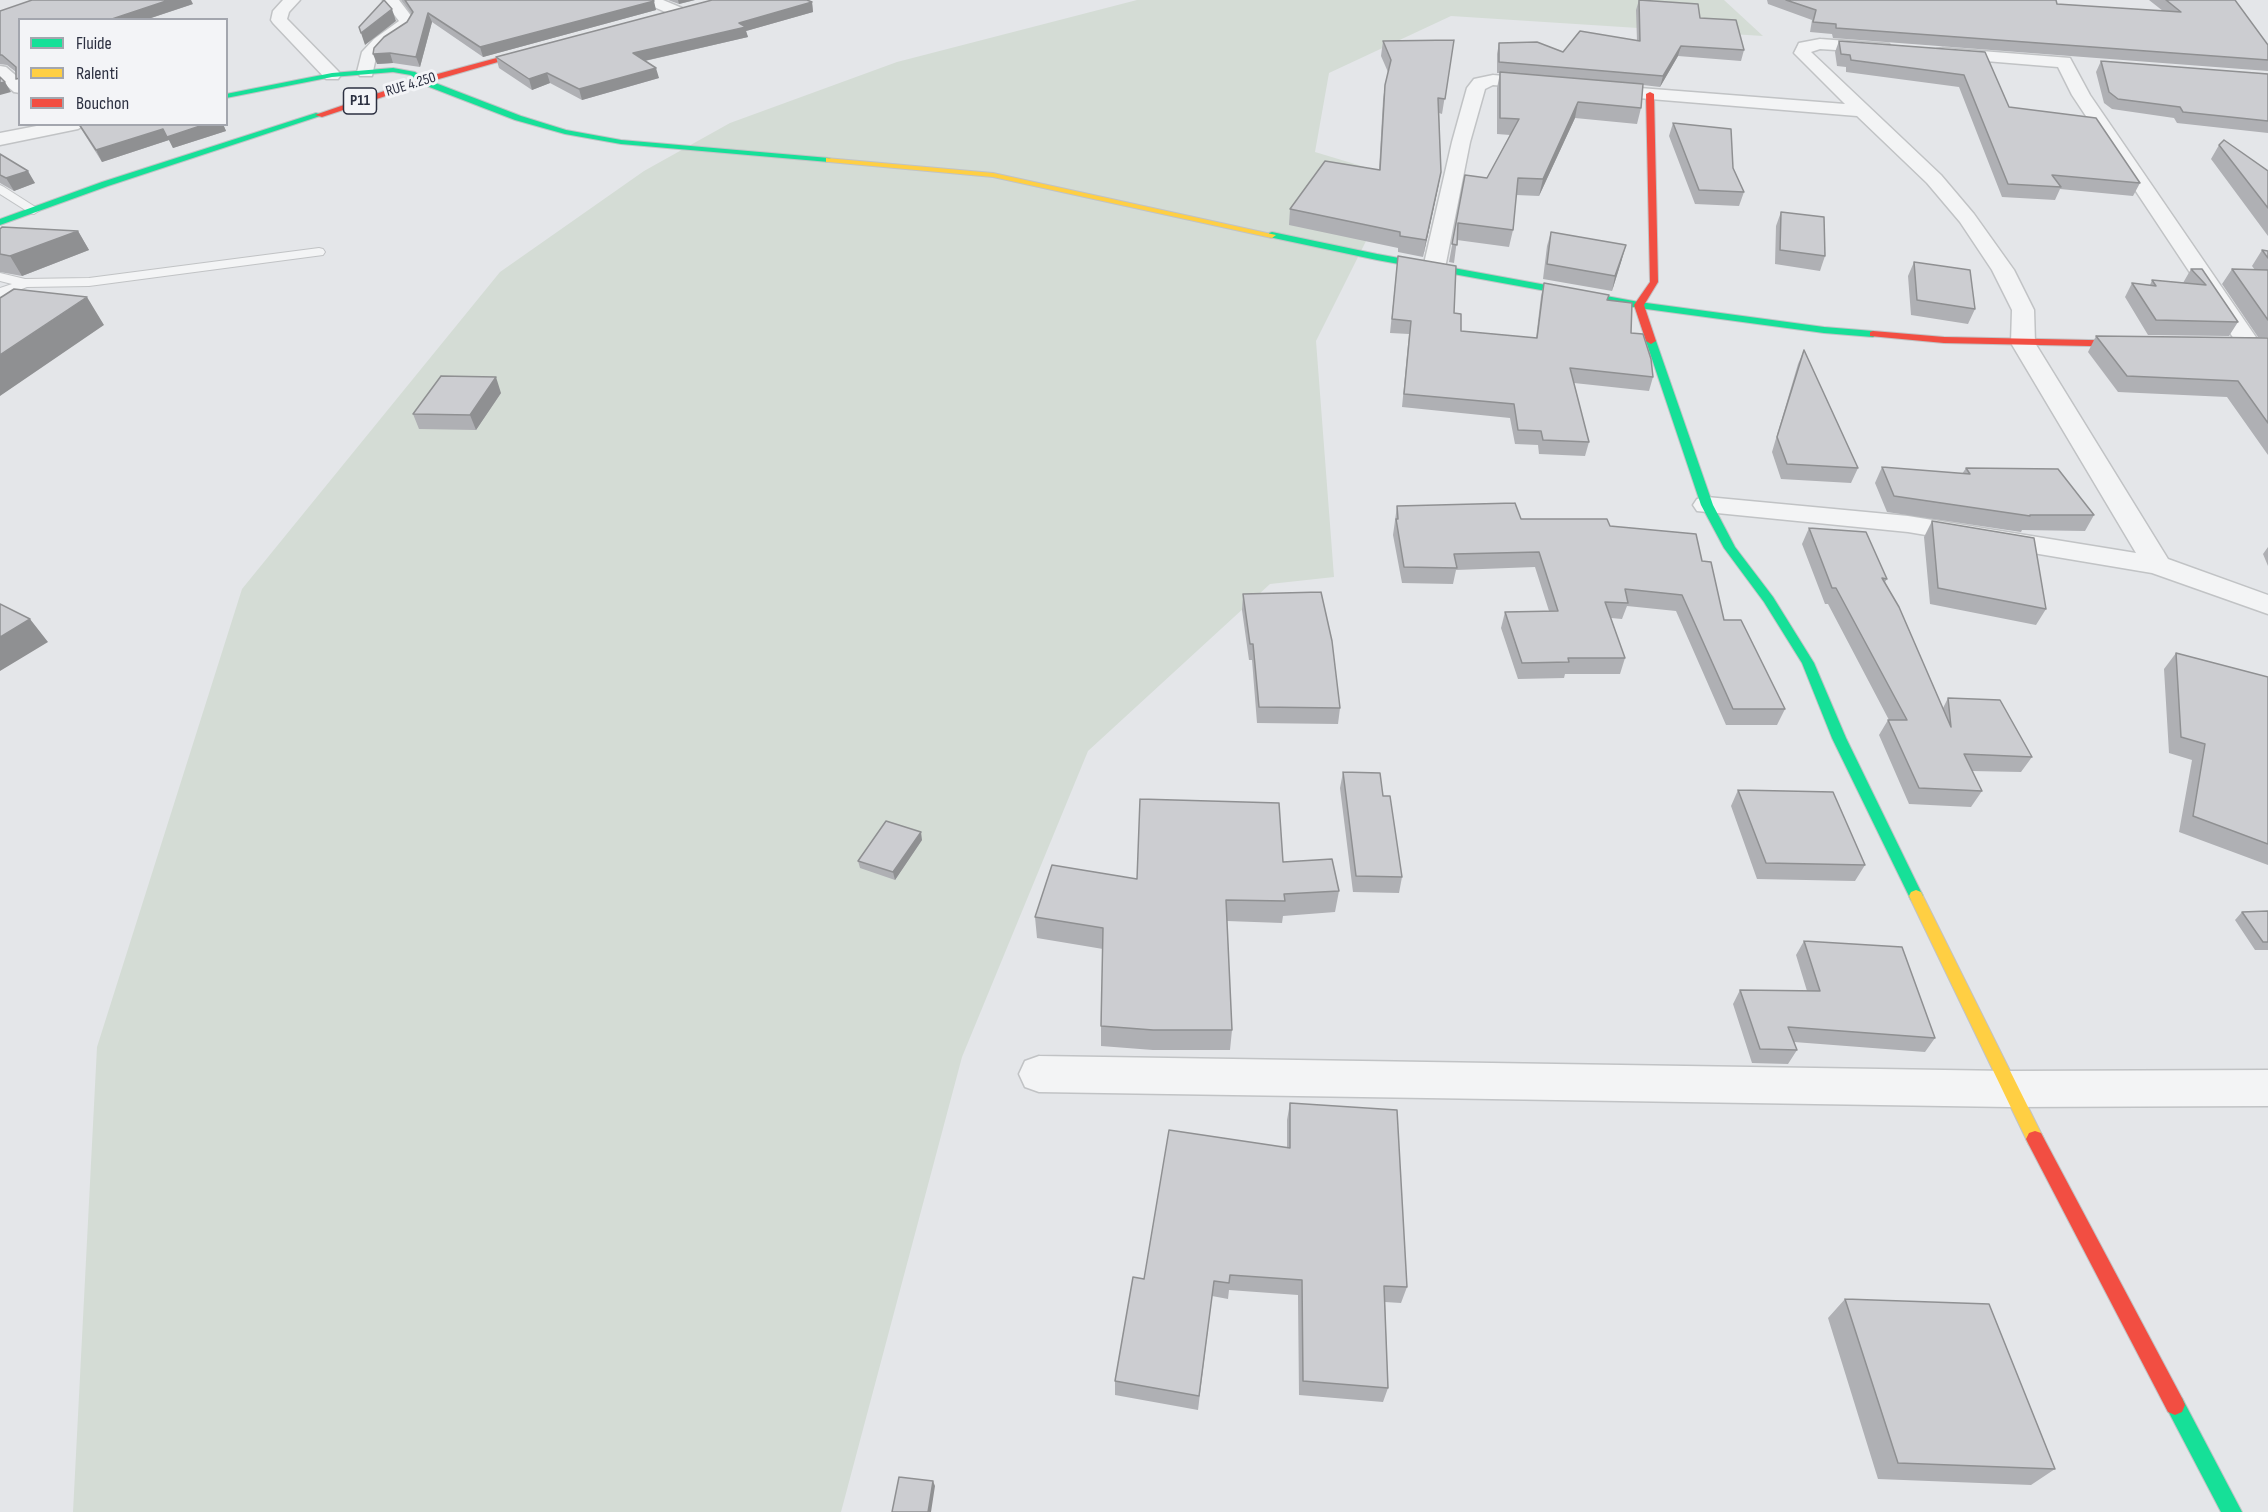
<!DOCTYPE html>
<html>
<head>
<meta charset="utf-8">
<style>
	body { margin:0 }
	#map { position:relative; width:2268px; height:1512px; overflow:hidden; background:#e4e6e9; font-family:"Sofia Sans Condensed",sans-serif }
	canvas { display:block }
	.legend { position:absolute; left:18px; top:18px; width:210px; height:108px; box-sizing:border-box; background:#f3f4f7; border:2px solid #a3a6ae; margin:0; padding:8px 10px; list-style:none; font-size:18px; color:#2c3041 }
	.legend li { display:flex; align-items:center; gap:12px; height:30px }
	.legend b { width:30px; border:2px solid #a3a6ae }
</style>
</head>
<body>
<div id="map">
<canvas width="2268" height="1512"></canvas>
<ul class="legend">
<li><b style="height:8px;background:#16e098"></b>Fluide</li>
<li><b style="height:8px;background:#ffcf43"></b>Ralenti</li>
<li><b style="height:8px;background:#f24e42"></b>Bouchon</li>
</ul>
</div>
<script>
const c = document.querySelector('canvas').getContext('2d');
c.lineJoin = 'round';
function paint(path, color) {
  c.fillStyle = color;
  c.fill(path, 'evenodd');
}
function poly(rows) {
  const path = new Path2D();
  for (const r of rows) {
    path.moveTo(r[0], r[1]);
    for (let i = 2; i < r.length; i += 2) path.lineTo(r[i], r[i + 1]);
  }
  return path;
}
function stroke(path, color, width, dash) {
  c.strokeStyle = color;
  c.lineWidth = width;
  c.lineCap = dash ? 'butt' : 'round';
  c.setLineDash(dash || []);
  c.stroke(path);
}
function write(font, color, halo, rows, align = 'center') {
  c.font = font + ' "Sofia Sans Condensed",sans-serif';
  c.lineWidth = 6;
  c.setLineDash([]);
  c.textBaseline = 'middle';
  c.strokeStyle = halo;
  c.fillStyle = color;
  for (const [text, x, y, turn = 0] of rows) {
    c.save();
    c.translate(x, y);
    c.rotate((+turn || 0) * Math.PI / 180);
    c.textAlign = isNaN(turn) ? turn : align;
    if (halo) c.strokeText(text, 0, 0);
    c.fillText(text, 0, 0);
    c.restore();
  }
}
const green = poly([
	[1137,0,1724,0,1763,36,1451,16,1329,73,1315,152,1398,177,1316,341,1334,577,1270,584,1088,751,962,1057,841,1512,73,1512,97,1047,242,589,500,272,644,171,730,123,897,62]
]);
const lane = poly([
	[0,185,4,187,40,210,34,214,30,213,0,194,0,185],
	[319,248,323,249,325,252,323,255,89,286,27,287,0,297,0,288,12,284,0,281,0,273,25,279,89,278,319,248]
]);
const street = poly([
	[283,0,300,0,289,12,287,19,338,71,341,75,338,79,326,79,273,23,271,20,273,11,283,0],
	[383,0,399,0,415,21,409,30,386,45,376,57,372,76,360,76,357,72,362,52,374,39,399,21,383,0],
	[642,0,663,0,682,8,684,11,682,14,670,14,645,3,642,0],
	[1820,39,1889,44,1891,48,1883,53,1820,49,1811,52,1941,175,1974,214,2014,270,2034,310,2035,343,2168,559,2268,595,2268,614,2152,573,1908,532,1697,511,1693,505,1697,499,1707,497,1908,516,2136,553,2011,343,2012,310,1992,270,1960,222,1927,183,1857,116,1614,96,1608,95,1605,91,1608,87,1614,86,1845,104,1794,53,1799,43,1820,39],
	[1943,48,2070,58,2090,95,2262,346,2258,351,2250,353,2242,351,2072,95,2058,67,1937,57,1935,53,1937,49,1943,48],
	[0,66,6,67,20,79,20,93,14,92,0,80,0,66],
	[1493,75,1542,79,1548,80,1551,84,1548,88,1542,89,1493,85,1485,89,1470,142,1445,268,1442,273,1434,274,1426,273,1423,268,1452,142,1467,88,1474,79,1493,75],
	[47,124,87,124,78,129,0,145,0,133,47,124],
	[1039,1056,2009,1071,2268,1070,2268,1106,2009,1107,1039,1092,1025,1087,1019,1074,1025,1061,1039,1056]
]);
const fast = poly([
	[393,68,415,72,425,79,521,116,566,130,621,140,829,158,833,160,829,162,621,144,565,134,515,120,419,83,411,75,393,72,332,77,226,98,226,94,332,73,393,68],
	[316,113,323,115,108,186,0,225,0,219,102,182,316,113],
	[1272,232,1377,254,1639,302,1824,327,1873,331,1878,334,1873,337,1824,333,1639,308,1377,260,1269,237,1269,233,1272,232],
	[1651,338,1656,341,1713,505,1735,547,1773,597,1814,663,1846,738,1923,896,1921,900,1916,902,1911,900,1909,896,1832,738,1802,663,1764,602,1724,548,1701,505,1646,341,1651,338],
	[2175,1395,2182,1398,2242,1512,2221,1512,2165,1405,2168,1398,2175,1395]
]);
const slow = poly([
	[826,158,993,173,1276,235,1272,238,993,177,829,162,826,162,826,158],
	[1916,890,1921,892,1923,896,2041,1133,2044,1139,2041,1145,2035,1147,2029,1145,1909,896,1911,892,1916,890]
]);
const jam = poly([
	[541,46,543,49,425,83,322,117,315,115,419,79,541,46],
	[1650,92,1654,94,1658,282,1644,305,1656,341,1651,344,1646,341,1634,305,1650,282,1646,94,1650,92],
	[1873,331,1944,337,2137,341,2142,344,2137,347,1944,343,1870,336,1870,332,1873,331],
	[2035,1131,2041,1133,2182,1398,2185,1405,2182,1412,2175,1415,2168,1412,2029,1145,2026,1139,2029,1133,2035,1131]
]);
const wall = poly([
	[401,0,652,0,656,10,483,57,432,22,420,67,393,63,377,64,412,15],
	[668,0,695,0,679,4],
	[1639,0,1700,18,1744,50,1741,61,1678,56,1660,87,1643,85,1641,108,1637,124,1575,118,1539,196,1516,195,1513,230,1509,247,1457,240,1454,263,1449,262,1465,175,1487,178,1510,135,1497,134,1497,88,1500,73,1497,73,1497,54,1499,43,1563,52,1637,41,1636,10],
	[1767,0,2056,0,2057,4,2163,11,2149,0,2235,0,2268,45,2268,71,1833,38,1832,34,1810,32,1812,20,1768,4],
	[812,2,813,12,746,31,748,37,645,61,659,78,582,100,550,83,532,90,499,68,496,57],
	[193,4,145,20,20,20,16,72,7,65,0,64,0,11],
	[1454,40,1442,114,1439,113,1441,172,1438,188,1423,257,1398,252,1398,248,1289,225,1290,209,1379,170,1383,100,1385,85,1388,72,1381,56,1383,41],
	[1839,41,1985,52,2009,107,2140,183,2133,196,2060,189,2055,200,2002,197,1959,87,1846,72,1846,67,1837,66,1835,52],
	[2101,61,2268,74,2268,133,2177,123,2174,118,2112,109,2104,103,2096,72],
	[1673,123,1733,168,1744,192,1739,206,1695,204,1669,136],
	[78,124,223,124,226,131,173,148,169,140,102,162],
	[2219,145,2268,171,2268,236,2211,159],
	[0,154,35,183,14,191,0,183],
	[1781,212,1825,256,1820,271,1775,264,1776,226],
	[0,229,78,231,89,250,22,276,0,272],
	[1551,232,1622,259,1612,291,1543,279,1547,246],
	[2262,250,2268,251,2268,337,2258,337,2222,284,2232,269,2255,270,2252,266],
	[1398,256,1454,313,1461,331,1536,338,1541,296,1544,283,1608,300,1631,333,1653,377,1649,391,1574,383,1589,442,1585,456,1539,454,1538,445,1515,444,1510,418,1402,407,1409,334,1390,333],
	[1914,262,1975,309,1968,324,1911,315,1908,276],
	[2191,269,2202,269,2238,322,2229,336,2148,335,2125,297,2132,283,2150,285,2152,280,2183,283],
	[2096,336,2268,338,2268,455,2227,397,2118,392,2088,352],
	[1804,350,1858,468,1851,483,1781,479,1772,452,1798,364],
	[501,393,476,430,419,429,413,414],
	[1882,467,1962,474,1966,468,2094,515,2085,531,2022,530,2021,532,1887,512,1875,483],
	[1397,506,1521,519,1610,526,1702,561,1724,620,1785,709,1777,725,1726,725,1676,611,1627,606,1622,619,1611,618,1625,658,1620,674,1565,674,1564,678,1518,679,1501,628,1505,612,1549,611,1535,567,1456,570,1453,584,1402,583,1393,535],
	[1932,521,2046,609,2036,625,1930,604,1924,537],
	[1809,528,1887,579,1885,582,1943,708,1948,698,2032,757,2021,772,1972,771,1982,791,1971,807,1909,804,1879,735,1888,720,1889,720,1828,604,1825,604,1802,544],
	[2268,547,2268,566,2263,554],
	[1243,594,1340,708,1338,724,1257,723,1252,660,1249,660,1242,610],
	[2176,653,2268,677,2268,865,2179,832,2192,760,2169,753,2164,669],
	[1343,772,1383,796,1402,877,1399,893,1353,892,1340,788],
	[1738,790,1865,865,1855,881,1757,879,1731,806],
	[922,840,895,880,860,868,858,861],
	[1283,862,1339,891,1335,912,1283,916,1282,923,1227,921,1232,1030,1230,1050,1153,1050,1101,1046,1101,1026,1103,949,1037,938,1035,917],
	[2268,911,2268,950,2255,950,2235,920,2242,912],
	[1804,941,1935,1038,1925,1052,1794,1042,1797,1050,1788,1064,1752,1063,1733,1004,1740,990,1807,991,1796,955],
	[1290,1103,1407,1287,1401,1303,1385,1302,1388,1388,1383,1402,1299,1395,1298,1295,1229,1290,1228,1299,1212,1296,1198,1410,1115,1395,1115,1381,1144,1279,1287,1148,1287,1120],
	[1845,1299,2055,1469,2031,1485,1878,1479,1828,1318]
]);
const shadedWall = poly([
	[169,0,191,0,193,4,145,20,112,20,112,19],
	[678,0,695,0,679,4],
	[654,1,656,10,483,57,480,47],
	[812,2,813,12,746,31,748,37,635,63,633,53],
	[392,9,396,21,365,45,361,33],
	[428,13,432,22,420,67,416,57],
	[1681,46,1678,56,1660,87,1663,76],
	[390,53,393,63,377,64,373,54],
	[656,68,659,78,582,100,579,89],
	[547,73,550,83,532,90,529,79],
	[5,82,11,92,0,95,0,83],
	[1578,102,1575,118,1539,196,1543,179],
	[206,124,223,124,226,131,173,148,169,140,102,162,96,150,163,129],
	[28,171,35,183,14,191,6,178],
	[1441,172,1438,188,1423,257,1426,240],
	[78,231,89,250,22,276,10,256],
	[1626,245,1622,259,1612,291,1615,276],
	[87,297,104,325,0,396,0,355],
	[496,377,501,393,476,430,470,415],
	[30,619,48,642,0,671,0,637],
	[921,832,922,840,895,880,893,872],
	[933,1481,935,1486,931,1512,928,1512]
]);
const building = poly([
	[32,0,169,0,112,19,113,20,20,20,20,78,16,79,16,67,2,55,0,55,0,11,32,0],
	[384,0,392,9,361,33,359,27,384,0],
	[405,0,652,0,654,1,480,47,428,13,416,57,390,53,373,54,374,48,384,37,407,22,413,12,405,0],
	[712,0,807,0,812,2,739,23,746,27,633,53,656,68,579,89,547,73,529,79,496,57,712,0],
	[1639,0,1698,4,1700,18,1736,20,1744,50,1681,46,1663,76,1499,62,1499,43,1537,42,1563,52,1580,31,1640,41,1639,0],
	[1786,0,2056,0,2057,4,2181,12,2166,0,2235,0,2268,45,2268,60,1836,28,1836,24,1813,22,1816,10,1786,0],
	[1454,40,1445,99,1438,98,1441,172,1426,240,1400,236,1400,232,1290,209,1325,161,1380,170,1385,85,1391,60,1383,41,1454,40],
	[1839,41,1985,52,2009,107,2096,118,2140,183,2052,175,2061,187,2008,184,1964,75,1851,60,1850,55,1841,54,1839,41],
	[2101,61,2268,74,2268,121,2183,112,2180,107,2118,99,2109,92,2101,61],
	[1500,72,1643,84,1641,108,1578,102,1543,179,1518,178,1513,230,1458,223,1457,245,1452,244,1465,175,1487,178,1519,119,1500,118,1500,72],
	[0,77,5,82,0,83,0,77],
	[1673,123,1731,129,1733,168,1744,192,1699,190,1673,123],
	[79,124,206,124,167,137,163,129,96,150,79,124],
	[2224,140,2268,171,2268,208,2219,145,2224,140],
	[0,154,28,171,6,178,0,175,0,154],
	[1781,212,1824,217,1825,256,1780,250,1781,212],
	[2,227,78,231,10,256,0,254,0,229,2,227],
	[1551,232,1626,245,1615,276,1547,264,1551,232],
	[2262,250,2268,251,2268,258,2262,250],
	[1398,256,1456,266,1454,313,1461,314,1461,331,1537,338,1544,283,1609,295,1607,300,1632,303,1631,333,1643,334,1651,359,1653,377,1570,368,1589,442,1543,440,1541,431,1518,430,1514,404,1404,394,1411,321,1392,319,1398,256],
	[1914,262,1970,270,1975,309,1917,300,1914,262],
	[2191,269,2202,269,2238,322,2156,320,2132,283,2156,286,2152,280,2206,285,2191,269],
	[2232,269,2268,270,2268,320,2232,269],
	[14,289,87,297,0,355,0,298,14,289],
	[2096,336,2268,338,2268,423,2238,381,2127,376,2096,336],
	[1804,350,1858,468,1787,464,1777,437,1804,350],
	[441,376,496,377,470,415,413,414,441,376],
	[1882,467,1970,474,1966,468,2058,469,2094,515,2030,515,2030,516,1894,496,1882,467],
	[1515,503,1521,519,1607,519,1610,526,1696,534,1702,561,1711,562,1724,620,1741,620,1785,709,1733,709,1682,595,1625,589,1628,603,1605,602,1625,658,1568,658,1569,662,1522,663,1505,612,1558,611,1539,552,1454,554,1457,568,1404,567,1396,519,1398,519,1397,506,1515,503],
	[1932,521,2034,538,2046,609,1938,588,1932,521],
	[1809,528,1866,532,1887,579,1882,578,1899,607,1951,727,1948,698,2000,700,2032,757,1964,754,1982,791,1919,788,1888,720,1907,720,1836,588,1832,588,1809,528],
	[1321,592,1332,641,1340,708,1259,707,1253,644,1250,644,1243,594,1321,592],
	[0,604,30,619,0,637,0,604],
	[2176,653,2268,677,2268,844,2193,816,2205,744,2181,737,2176,653],
	[1343,772,1380,773,1383,796,1390,796,1402,877,1356,876,1343,772],
	[1738,790,1833,792,1865,865,1766,863,1738,790],
	[1140,799,1279,803,1283,862,1332,859,1339,891,1284,894,1285,901,1226,900,1232,1030,1153,1030,1101,1026,1103,928,1035,917,1052,865,1137,879,1140,799],
	[886,821,921,832,893,872,858,861,886,821],
	[2268,911,2268,942,2263,942,2242,912,2268,911],
	[1804,941,1902,947,1935,1038,1788,1027,1797,1050,1760,1049,1740,990,1820,991,1804,941],
	[1290,1103,1397,1110,1407,1287,1384,1286,1388,1388,1303,1381,1302,1280,1230,1275,1229,1283,1214,1281,1199,1396,1115,1381,1133,1277,1144,1279,1169,1130,1290,1148,1290,1103],
	[1845,1299,1989,1304,2055,1469,1898,1463,1845,1299],
	[899,1477,933,1481,928,1512,892,1512,899,1477]
]);
const farStreetnames = [
	["RUE 4.250",411,85,-17]
];
const shields = [
	[360,101,33]
];
const shieldNames = [
	["P11",360,101]
];
paint(green, '#d4dcd5');
stroke(lane, '#c1c3c5', 2);
stroke(street, '#c1c3c5', 3);
stroke(fast, '#c1c3c5', 2);
stroke(slow, '#c1c3c5', 2);
stroke(jam, '#c1c3c5', 2);
paint(lane, '#f3f4f5');
paint(street, '#f3f4f5');
paint(fast, '#16e098');
paint(slow, '#ffcf43');
paint(jam, '#f24e42');
paint(wall, '#afb0b4');
paint(shadedWall, '#8f9092');
paint(building, '#cccdd1');
stroke(building, '#8f9092', 1.5);
write('15px', '#2c3041', '#f3f4f7', farStreetnames);
for (const [x, y, w] of shields) {
  const box = new Path2D();
  box.roundRect(x - w / 2, y - 13, w, 26, 4.5);
  c.fillStyle = '#f3f4f7';
  c.fill(box);
  stroke(box, '#2c3041', 1.5);
}
write('bold 16px', '#2c3041', null, shieldNames);
</script>
</body>
</html>
